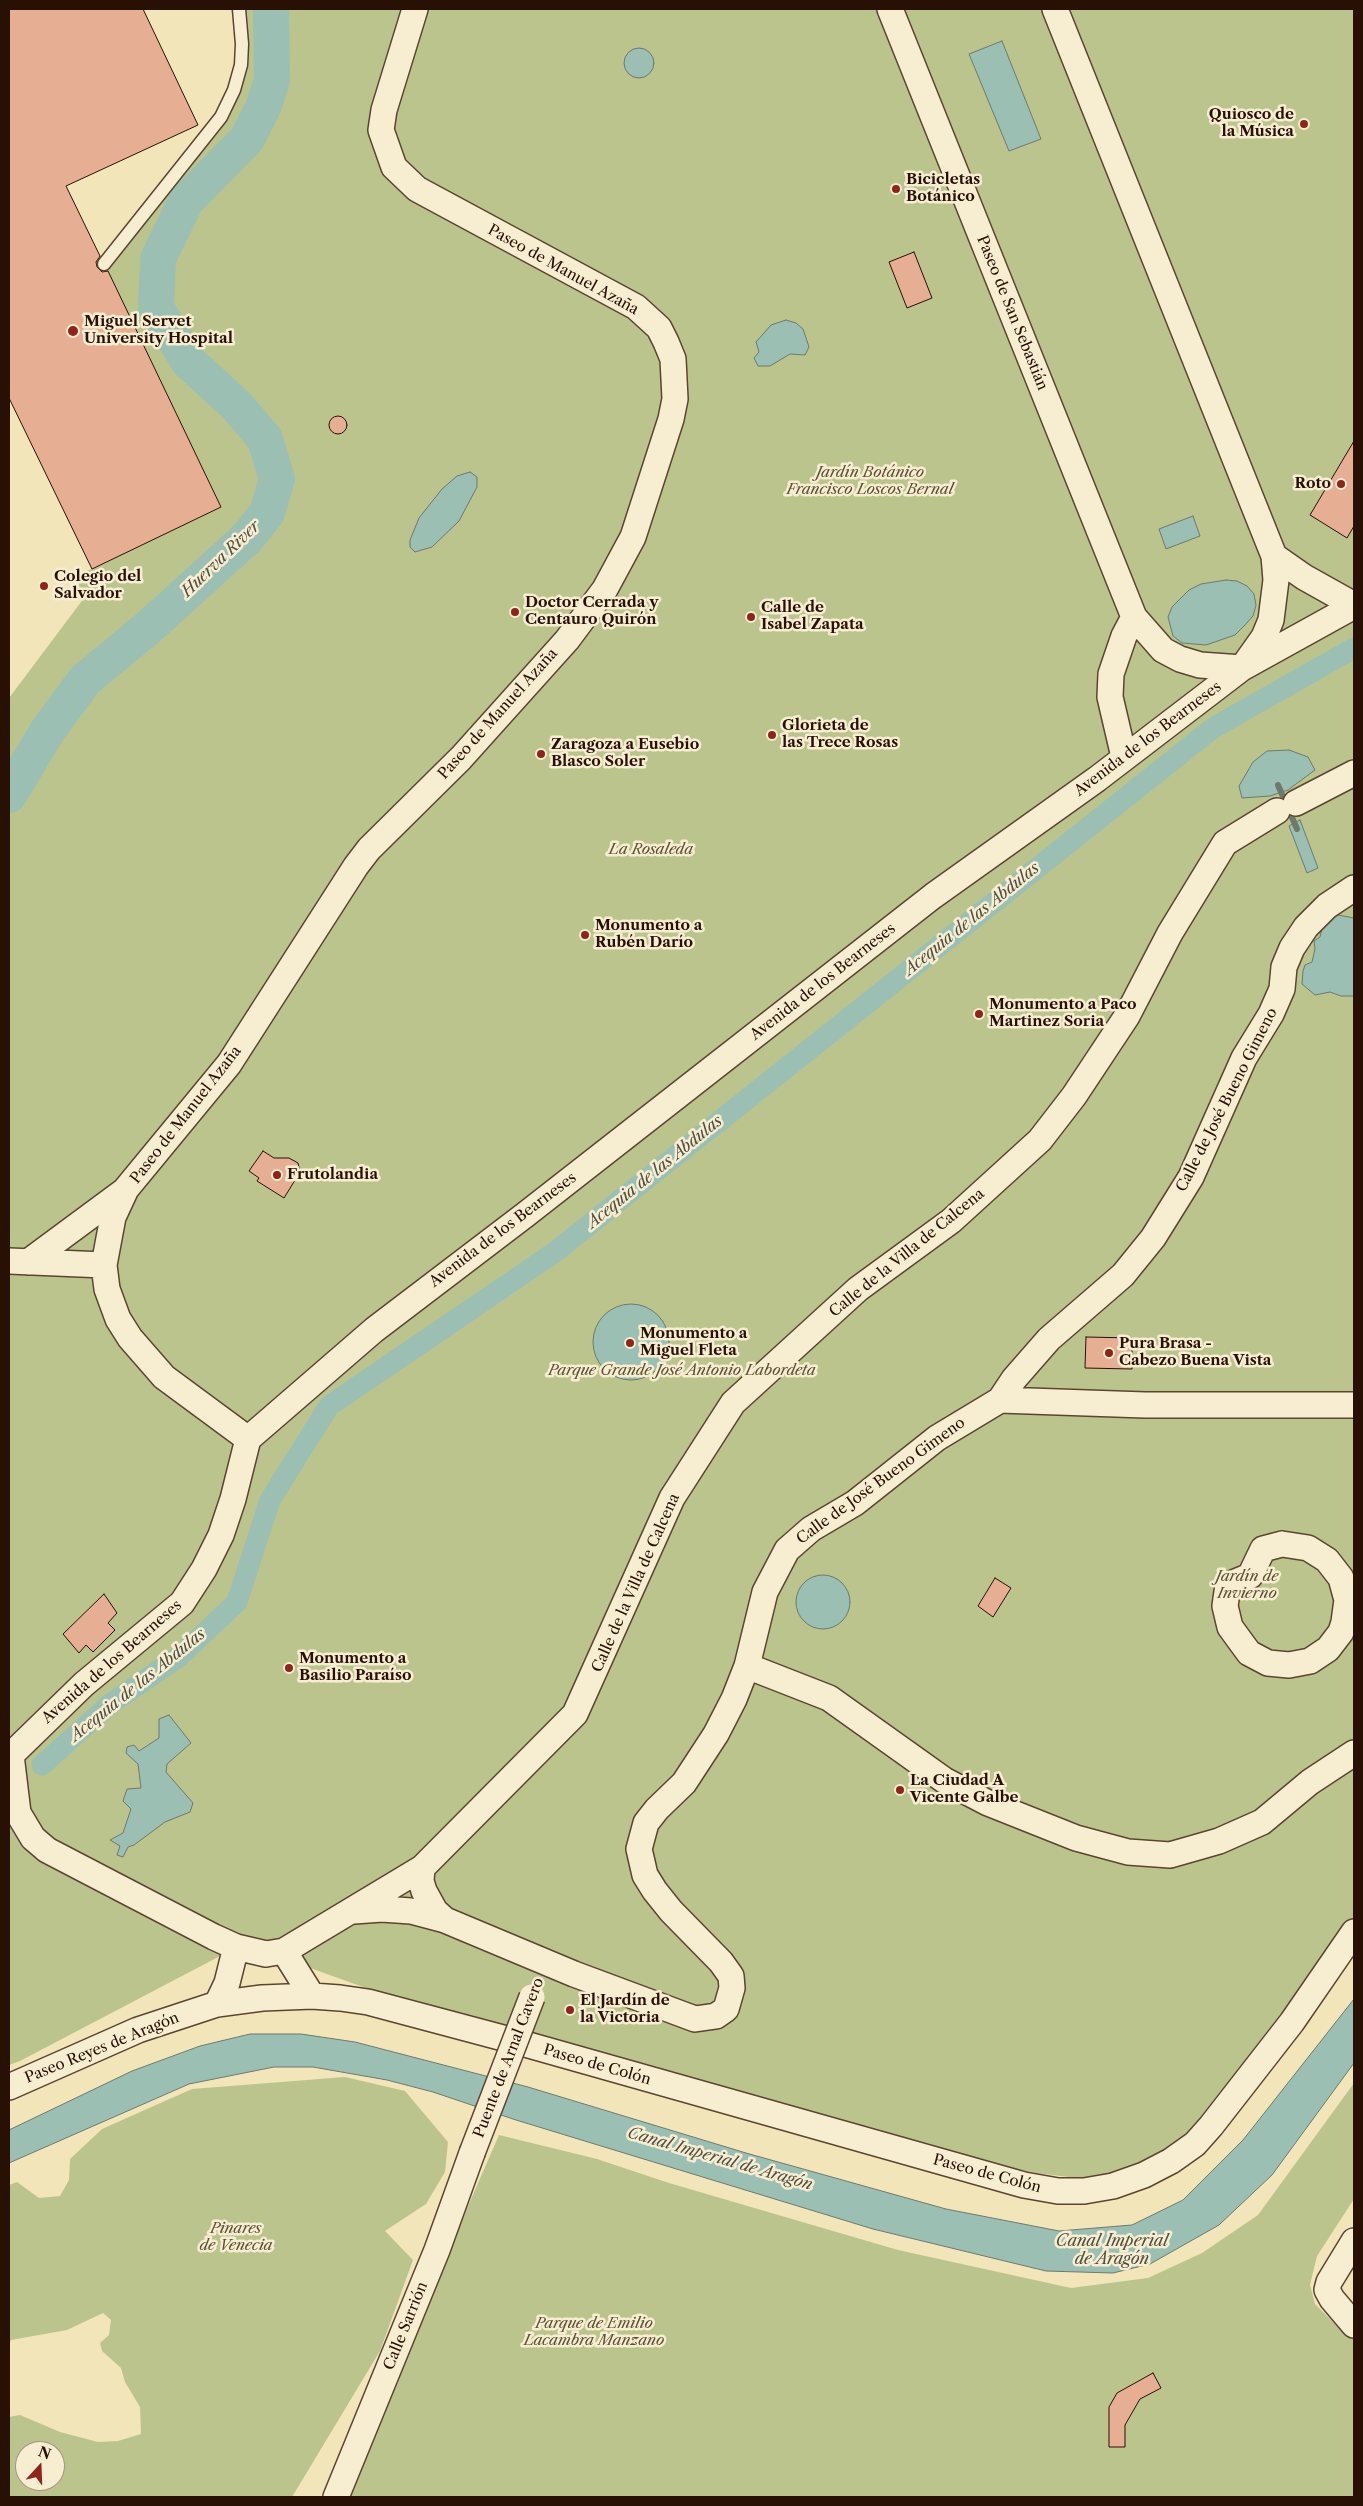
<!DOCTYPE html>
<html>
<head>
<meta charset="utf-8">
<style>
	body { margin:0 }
	#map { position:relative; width:1363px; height:2506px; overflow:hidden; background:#f2e5b9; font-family:"Libre Caslon Text",serif }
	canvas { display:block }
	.frame { position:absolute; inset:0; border:10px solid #291004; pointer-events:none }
	.north { position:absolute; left:15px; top:2441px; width:50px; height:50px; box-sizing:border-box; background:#f7eed2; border:1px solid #a59580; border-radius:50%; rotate:20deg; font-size:14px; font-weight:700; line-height:20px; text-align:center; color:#291004 }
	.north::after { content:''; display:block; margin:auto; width:18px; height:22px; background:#8f2418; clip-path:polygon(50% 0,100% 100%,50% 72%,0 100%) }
</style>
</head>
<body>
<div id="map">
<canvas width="1363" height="2506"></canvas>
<div class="frame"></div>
<div class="north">N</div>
</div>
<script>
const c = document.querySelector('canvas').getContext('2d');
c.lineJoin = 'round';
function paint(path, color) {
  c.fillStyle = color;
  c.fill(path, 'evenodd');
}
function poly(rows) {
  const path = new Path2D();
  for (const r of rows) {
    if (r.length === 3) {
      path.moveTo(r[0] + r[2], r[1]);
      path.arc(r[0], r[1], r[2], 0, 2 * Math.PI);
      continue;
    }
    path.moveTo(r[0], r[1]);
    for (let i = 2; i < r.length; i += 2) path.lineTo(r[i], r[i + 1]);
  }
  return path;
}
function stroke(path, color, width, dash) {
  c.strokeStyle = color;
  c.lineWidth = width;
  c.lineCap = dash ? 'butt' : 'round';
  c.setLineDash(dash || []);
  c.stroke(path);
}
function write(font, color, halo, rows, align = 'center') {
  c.font = font + ' "Libre Caslon Text",serif';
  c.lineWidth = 5;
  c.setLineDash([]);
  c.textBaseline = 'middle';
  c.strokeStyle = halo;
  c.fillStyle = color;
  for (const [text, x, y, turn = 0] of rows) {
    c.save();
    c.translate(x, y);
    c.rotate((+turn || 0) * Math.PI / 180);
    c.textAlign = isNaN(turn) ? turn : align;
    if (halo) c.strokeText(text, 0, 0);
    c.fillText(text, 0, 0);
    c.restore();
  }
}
const green = poly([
	[239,9,1354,9,1354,1925,1199,2131,1163,2155,1104,2177,1069,2177,1036,2173,959,2157,486,2031,243,1944,20,2061,9,2065,9,698,84,598,75,575,92,569,221,507,104,264,234,90],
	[345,2077,405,2091,448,2142,445,2172,426,2204,385,2231,413,2260,380,2351,292,2497,9,2497,9,2417,20,2415,60,2432,98,2442,118,2441,141,2434,140,2407,125,2382,121,2368,102,2351,100,2343,109,2335,111,2320,103,2313,67,2330,11,2340,9,2344,9,2185,17,2182,39,2198,60,2196,69,2180,70,2159,102,2129,192,2089],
	[25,2451,55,2451,55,2481,25,2481],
	[1354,2083,1354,2199,1317,2256,1310,2285,1315,2304,1345,2334,1348,2332,1354,2339,1354,2497,348,2497,417,2323,499,2135,597,2159,669,2183,898,2250,1071,2288,1148,2278,1202,2253,1258,2215]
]);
const water = poly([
	[1002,41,1041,139,1009,151,969,54,1002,41],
	[639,63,15],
	[786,320,796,323,803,329,809,347,805,355,790,354,770,366,758,366,754,358,759,352,756,342,771,325,786,320],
	[470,472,477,477,477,487,459,521,432,547,415,552,410,547,410,540,419,518,442,489,457,476,470,472],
	[1193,516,1200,536,1166,549,1159,529,1193,516],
	[1226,580,1237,581,1247,586,1254,594,1256,605,1253,616,1245,625,1235,635,1206,645,1182,643,1173,636,1168,617,1172,607,1189,590,1201,584,1226,580],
	[1289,750,1308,757,1315,770,1288,790,1270,796,1242,798,1239,786,1253,762,1267,751,1289,750],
	[1300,820,1318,868,1307,873,1289,826,1300,820],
	[1338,915,1354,918,1354,996,1341,996,1330,992,1315,995,1302,984,1303,971,1305,965,1312,962,1315,949,1314,941,1320,937,1323,924,1338,915],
	[631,1342,38],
	[823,1602,27],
	[169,1715,191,1743,167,1764,166,1772,193,1803,190,1812,165,1822,134,1845,128,1847,123,1857,117,1855,120,1846,110,1840,123,1833,131,1809,123,1801,127,1789,141,1788,138,1764,126,1753,127,1747,134,1745,139,1751,159,1738,159,1719,169,1715],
	[1354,1999,1354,2063,1272,2175,1219,2225,1150,2264,1113,2273,1046,2271,873,2229,516,2120,433,2092,387,2080,313,2067,274,2067,189,2084,9,2163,9,2130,132,2071,200,2046,250,2034,301,2034,355,2042,528,2087,746,2153,946,2209,1059,2231,1132,2225,1183,2200,1243,2140,1354,1999]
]);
const stream = poly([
	[1278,785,1297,829]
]);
const canal = poly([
	[42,1765,110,1704,180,1656,237,1602,270,1500,329,1406,555,1252,1213,728,1354,648]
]);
const river = poly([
	[9,795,48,730,85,680,149,627,247,538,267,513,277,479,265,439,237,406,189,362,156,308,158,259,186,201,247,139,264,105,272,80,271,9]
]);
const building = poly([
	[9,9,143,9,198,125,66,186,100,256,96,262,97,267,102,272,108,271,221,507,92,569,9,398,9,9],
	[914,252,932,298,907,308,889,262,914,252],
	[338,425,9],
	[1354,441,1354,526,1347,538,1310,515,1354,441],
	[263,1151,274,1158,289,1158,298,1163,300,1172,284,1198,257,1181,259,1178,249,1171,263,1151],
	[1086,1337,1132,1338,1132,1369,1085,1368,1086,1337],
	[995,1578,1011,1588,993,1617,978,1606,995,1578],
	[104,1594,117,1613,108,1623,115,1630,93,1652,86,1645,79,1653,63,1634,104,1594],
	[1153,2373,1161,2388,1140,2399,1125,2425,1125,2447,1109,2447,1109,2407,1117,2393,1153,2373]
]);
const lane = poly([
	[104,264,221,117,234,90,241,65,242,44,239,9]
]);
const street = poly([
	[890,9,1134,617,1163,650,1180,659,1200,665,1242,668,1264,637,1271,620,1276,580,1274,556,1055,9],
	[1274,556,1304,577,1354,605],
	[1124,757,1110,697,1111,674,1124,636,1134,617],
	[1296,803,1354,773],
	[1277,811,1225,843,1170,933,1127,1016,1074,1096,1040,1140,951,1221,858,1289,733,1403,672,1498,575,1714,422,1868,284,1951,266,1954,236,1947,214,1937,47,1850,33,1838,18,1813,11,1755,84,1684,182,1603,204,1569,221,1535,233,1499,248,1439,374,1330,525,1215,933,896,1097,779,1242,668,1354,606],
	[9,1261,104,1265],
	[28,1262,124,1191],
	[1000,1400,1145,1405,1354,1405],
	[248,1439,164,1377,130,1338,118,1319,107,1289,104,1265,113,1217,126,1189,229,1064,356,866,369,849,461,758,567,640,605,589,633,537,671,419,675,399,673,359,666,342,659,328,636,307,417,189,394,167,381,130,384,110,415,9],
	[1282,1544,1308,1548,1327,1560,1341,1578,1347,1600,1344,1622,1341,1632,1328,1649,1310,1661,1289,1665,1268,1663,1249,1653,1230,1627,1225,1606,1228,1585,1250,1576,1263,1549,1282,1544],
	[747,1666,829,1698,944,1780,988,1803,1076,1838,1128,1852,1170,1855,1219,1841,1262,1822,1310,1782,1354,1753],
	[422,1868,421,1881,424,1891,435,1911,445,1920],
	[354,1911,382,1909,411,1911,445,1920,574,1974,695,2019,716,2016,726,2009,732,1988,731,1976,721,1962,671,1911,655,1891,645,1875,639,1849,646,1823,657,1809,684,1783,716,1734,734,1699,747,1666,765,1592,787,1550,811,1529,855,1503,937,1438,1000,1400,1014,1379,1049,1339,1123,1275,1153,1238,1191,1177,1244,1058,1271,1014,1282,989,1284,967,1292,948,1306,927,1327,906,1354,888],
	[284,1951,312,1996],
	[217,2004,227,1983,236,1947],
	[9,2087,138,2030,217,2004,262,1998,312,1996,340,1998,368,2002,518,2042,1024,2185,1058,2191,1084,2191,1113,2186,1144,2175,1171,2161,1195,2144,1211,2126,1292,2022,1354,1932],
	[1354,2241,1329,2282,1327,2290,1332,2299,1354,2325],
	[336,2497,437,2250,472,2153]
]);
const streetBridge = poly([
	[472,2153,532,1997]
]);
const markers = [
	[1304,124,5,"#8f2418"],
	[896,189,5,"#8f2418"],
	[73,331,6,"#8f2418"],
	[1341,484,5,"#8f2418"],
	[44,586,5,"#8f2418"],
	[515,612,5,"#8f2418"],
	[751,617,5,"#8f2418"],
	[772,735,5,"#8f2418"],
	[541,754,5,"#8f2418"],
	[585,935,5,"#8f2418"],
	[979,1014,5,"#8f2418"],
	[277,1175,5,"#8f2418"],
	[630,1343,5,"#8f2418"],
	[1109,1353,5,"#8f2418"],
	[289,1668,5,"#8f2418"],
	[900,1790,5,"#8f2418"],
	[570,2010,5,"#8f2418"]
];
const poiNames = [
	["Quiosco de",1294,115,"right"],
	["la Música",1294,132,"right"],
	["Bicicletas",906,180],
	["Botánico",906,197],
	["Miguel Servet",84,322],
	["University Hospital",84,339],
	["Roto",1331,484,"right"],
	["Colegio del",54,577],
	["Salvador",54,594],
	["Doctor Cerrada y",525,603],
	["Centauro Quirón",525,620],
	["Calle de",761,608],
	["Isabel Zapata",761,625],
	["Glorieta de",782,726],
	["las Trece Rosas",782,743],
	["Zaragoza a Eusebio",551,745],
	["Blasco Soler",551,762],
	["Monumento a",595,926],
	["Rubén Darío",595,943],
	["Monumento a Paco",989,1005],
	["Martinez Soria",989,1022],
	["Frutolandia",287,1175],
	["Monumento a",640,1334],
	["Miguel Fleta",640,1351],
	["Pura Brasa -",1119,1344],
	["Cabezo Buena Vista",1119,1361],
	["Monumento a",299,1659],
	["Basilio Paraíso",299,1676],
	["La Ciudad A",910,1781],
	["Vicente Galbe",910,1798],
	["El Jardín de",580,2001],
	["la Victoria",580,2018]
];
const streetNames = [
	["Paseo de Manuel Azaña",563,270,29],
	["Paseo de San Sebastián",1012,313,68],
	["Paseo de Manuel Azaña",498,714,-48],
	["Avenida de los Bearneses",1148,739,-37],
	["Avenida de los Bearneses",823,982,-38],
	["Calle de José Bueno Gimeno",1227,1100,-63],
	["Paseo de Manuel Azaña",186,1115,-52],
	["Avenida de los Bearneses",503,1230,-37],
	["Calle de la Villa de Calcena",907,1253,-39],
	["Calle de José Bueno Gimeno",881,1481,-36],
	["Calle de la Villa de Calcena",636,1583,-66],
	["Avenida de los Bearneses",112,1662,-41],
	["Paseo Reyes de Aragón",102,2048,-22],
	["Puente de Arnal Cavero",509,2058,-69],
	["Paseo de Colón",597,2065,16],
	["Paseo de Colón",987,2174,15],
	["Calle Sarrión",406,2326,-68]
];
const parkNames = [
	["Jardín Botánico",870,473],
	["Francisco Loscos Bernal",870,490],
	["La Rosaleda",651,850],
	["Parque Grande José Antonio Labordeta",682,1371],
	["Jardín de",1247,1577],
	["Invierno",1247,1594],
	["Pinares",236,2229],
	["de Venecia",236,2246],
	["Parque de Emilio",594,2324],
	["Lacambra Manzano",594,2341]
];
const waterNames = [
	["Huerva River",221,559,-44],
	["Acequia de las Abdulas",972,919,-39],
	["Acequia de las Abdulas",655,1172,-39],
	["Acequia de las Abdulas",138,1685,-39],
	["Canal Imperial de Aragón",720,2159,16],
	["Canal Imperial",1112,2241],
	["de Aragón",1112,2259]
];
paint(green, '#bcc48e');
paint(water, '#9bbfb3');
stroke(water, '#6d796d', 1);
stroke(stream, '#6d796d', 6);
stroke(canal, '#9bbfb3', 21);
stroke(river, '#9bbfb3', 36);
paint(building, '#e6ae93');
stroke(building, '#291004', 1);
stroke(lane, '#5b4531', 15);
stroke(street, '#5b4531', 28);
stroke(lane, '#f7eed2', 12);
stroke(street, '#f7eed2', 25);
stroke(streetBridge, '#5b4531', 28, []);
stroke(streetBridge, '#f7eed2', 25);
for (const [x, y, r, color] of markers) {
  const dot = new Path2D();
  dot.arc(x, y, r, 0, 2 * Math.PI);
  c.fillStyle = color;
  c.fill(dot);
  stroke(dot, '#f7eed2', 2);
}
write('bold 15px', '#291004', '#f7eed2', poiNames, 'left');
write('15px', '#291004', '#f7eed2', streetNames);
write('italic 15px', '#5c4f34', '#f7eed2', parkNames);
write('italic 16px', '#514d41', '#f7eed2', waterNames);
</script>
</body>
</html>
